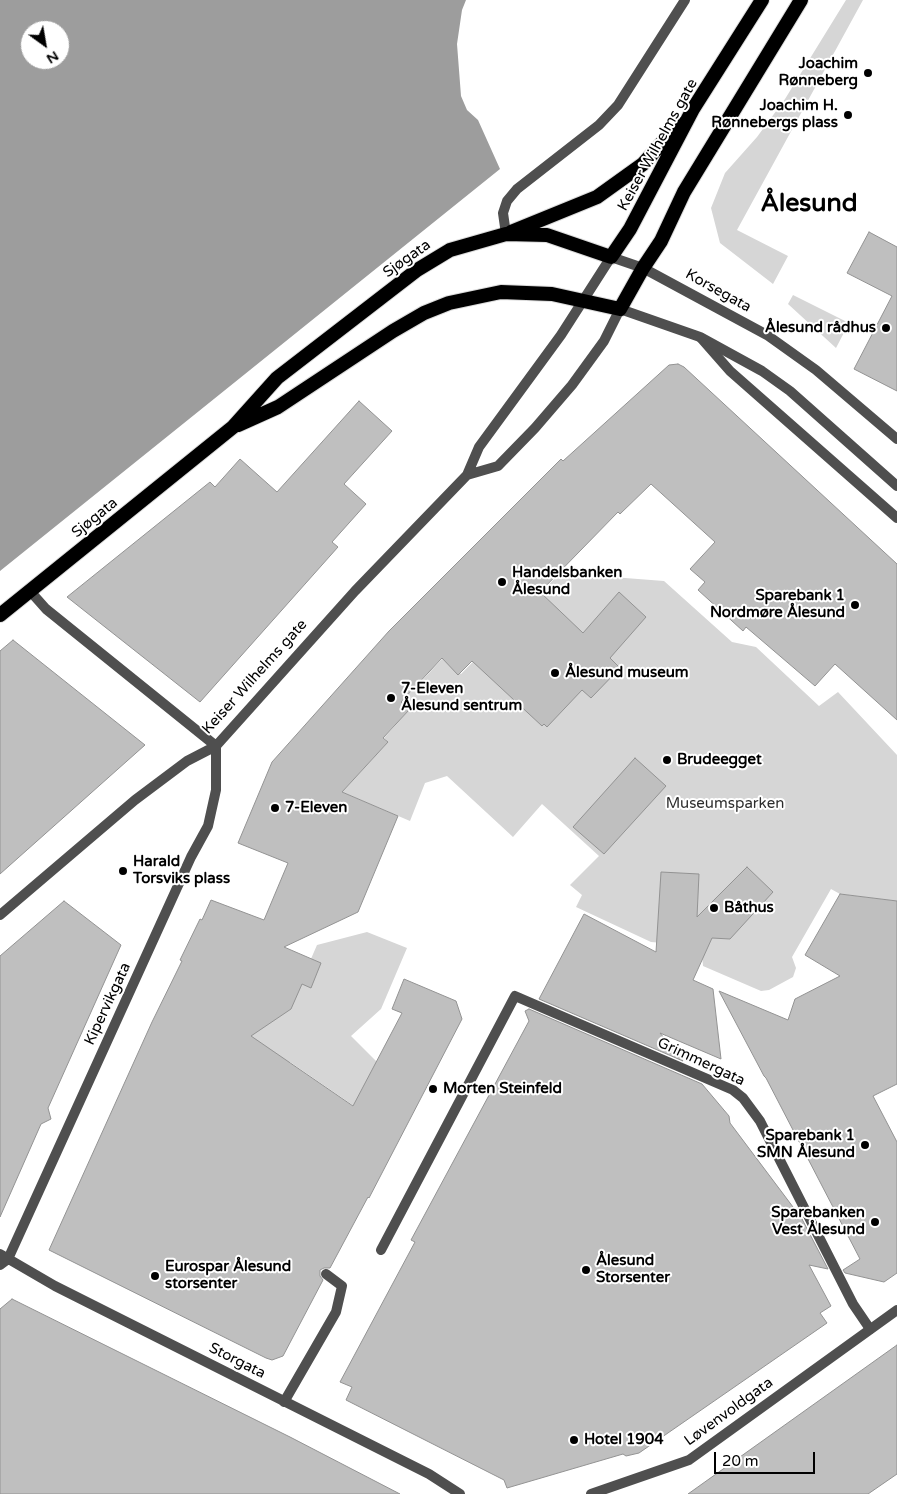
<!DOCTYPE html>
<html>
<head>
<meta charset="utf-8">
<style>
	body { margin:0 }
	#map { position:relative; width:897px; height:1494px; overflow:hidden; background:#fff; font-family:"Varela Round",sans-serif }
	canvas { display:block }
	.north { position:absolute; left:20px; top:20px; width:50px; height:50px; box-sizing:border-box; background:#fff; border:1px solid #999; border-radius:50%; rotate:148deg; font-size:14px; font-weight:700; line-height:20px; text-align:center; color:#000 }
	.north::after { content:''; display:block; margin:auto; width:18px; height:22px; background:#000; clip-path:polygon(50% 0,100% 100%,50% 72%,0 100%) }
	.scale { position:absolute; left:714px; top:1452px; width:101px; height:22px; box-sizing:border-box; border:2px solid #000; border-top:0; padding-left:6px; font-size:15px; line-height:18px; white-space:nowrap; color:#000; -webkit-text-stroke:4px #fff; paint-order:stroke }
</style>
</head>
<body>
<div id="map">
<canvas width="897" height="1494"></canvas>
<div class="north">N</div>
<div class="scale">20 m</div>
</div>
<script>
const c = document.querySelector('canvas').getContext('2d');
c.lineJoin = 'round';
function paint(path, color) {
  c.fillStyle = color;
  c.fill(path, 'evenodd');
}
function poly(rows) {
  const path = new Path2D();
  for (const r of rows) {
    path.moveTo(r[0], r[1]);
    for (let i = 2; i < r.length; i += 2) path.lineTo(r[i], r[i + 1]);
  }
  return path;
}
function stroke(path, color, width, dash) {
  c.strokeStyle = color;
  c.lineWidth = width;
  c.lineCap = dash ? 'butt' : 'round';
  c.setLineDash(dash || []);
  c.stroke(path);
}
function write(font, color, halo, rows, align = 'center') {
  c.font = font + ' "Varela Round",sans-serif';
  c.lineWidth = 4;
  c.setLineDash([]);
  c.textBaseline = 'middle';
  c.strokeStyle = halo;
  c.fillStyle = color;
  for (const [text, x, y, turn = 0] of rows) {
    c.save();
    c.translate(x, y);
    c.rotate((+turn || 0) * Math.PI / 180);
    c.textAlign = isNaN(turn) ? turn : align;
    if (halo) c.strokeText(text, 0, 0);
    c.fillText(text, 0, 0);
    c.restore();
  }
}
const green = poly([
	[846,0,863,0,737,230,788,256,773,284,720,243,711,208,725,173,757,137,785,99],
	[793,295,849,323,836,348,788,304],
	[560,573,664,581,732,642,756,647,819,706,838,692,897,755,897,901,840,894,831,889,792,957,796,968,793,977,769,990,761,991,703,966,701,946,651,942,576,907,582,895,570,885,599,856,542,804,513,837,447,776,425,783,410,821,342,792,388,742,384,738,409,710,401,703,443,658,461,674],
	[367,932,407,948,381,1009,351,1036,377,1062,354,1106,290,1062,286,1064,242,1047,225,981,294,998,317,945]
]);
const water = poly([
	[0,0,466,0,462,10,457,44,461,96,467,110,478,120,500,169,0,571],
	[30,30,60,30,60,60,30,60]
]);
const building = poly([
	[869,232,897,247,897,391,854,369,892,296,847,273,869,232],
	[678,364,684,367,897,564,897,720,835,664,815,686,746,627,743,631,698,590,705,582,690,569,715,542,651,484,620,514,618,512,540,592,583,633,619,592,646,617,610,658,620,668,591,698,582,690,547,727,544,724,542,726,472,661,458,675,442,658,401,702,409,710,383,738,388,742,342,792,398,816,358,912,284,947,321,963,311,988,302,984,291,1009,251,1036,353,1106,402,1013,392,1009,404,979,456,1001,462,1019,369,1198,368,1197,330,1268,324,1268,320,1270,320,1276,323,1280,283,1356,272,1360,266,1358,49,1250,152,1022,182,961,180,960,200,919,202,920,211,900,264,920,288,863,238,843,272,762,389,631,561,459,563,461,669,365,678,364],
	[359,401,392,431,344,484,366,504,332,542,338,547,200,702,67,597,210,482,215,487,240,459,277,492,359,401],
	[13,640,145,745,0,874,0,651,13,640],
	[635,758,666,786,604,854,573,827,635,758],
	[747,867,773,892,730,939,712,938,693,980,713,989,721,1059,660,1033,683,1061,539,999,584,914,656,952,661,872,699,874,697,917,747,867],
	[840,894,897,901,897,1084,873,1096,897,1142,897,1273,884,1282,845,1273,843,1270,860,1259,766,1078,764,1076,719,991,788,1020,795,999,840,976,805,955,840,894],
	[64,901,121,945,48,1108,51,1119,41,1124,0,1217,0,956,64,901],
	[529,1009,702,1084,729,1116,730,1123,802,1219,828,1269,809,1265,831,1306,820,1313,827,1323,639,1453,626,1456,623,1454,507,1488,504,1480,346,1400,352,1387,340,1382,415,1242,411,1240,529,1021,525,1011,529,1009],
	[12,1299,290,1437,400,1494,0,1494,0,1309,12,1299],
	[897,1345,897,1474,868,1494,688,1494,897,1345]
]);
const service = poly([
	[284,1402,336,1312,342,1286,326,1274]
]);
const minor = poly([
	[506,234,503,213,507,201,517,189,599,125,618,105,685,0],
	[701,338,730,371,897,518],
	[467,475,498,466,535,428,572,385,604,341,620,309],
	[30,591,46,609,216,746],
	[0,915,135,800,187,761,216,746,355,591,467,475,479,447,561,335,611,257],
	[381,1250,515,996,733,1090,743,1098,760,1121,853,1304,870,1329],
	[0,1254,55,1286,429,1474,460,1494],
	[0,1265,8,1259,191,857,208,826,216,790,216,746]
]);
const tertiary = poly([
	[611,257,643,268,767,335,816,370,897,439],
	[620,309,700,337,762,371,790,391,897,486],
	[591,1494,689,1460,897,1310]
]);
const trunk = poly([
	[511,232,597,197,643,164,679,124],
	[238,425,278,407,393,331,424,313,449,303,501,292,552,294,620,309,643,268,661,241,684,192,801,0],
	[0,615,233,427,277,378,417,270,450,250,506,234,547,235,611,257,630,229,693,109,762,0]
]);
const markers = [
	[868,73,5,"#000"],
	[848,115,5,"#000"],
	[886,328,5,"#000"],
	[502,582,5,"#000"],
	[855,605,5,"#000"],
	[555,673,5,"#000"],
	[391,698,5,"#000"],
	[667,760,5,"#000"],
	[275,808,5,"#000"],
	[123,871,5,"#000"],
	[714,908,5,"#000"],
	[433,1089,5,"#000"],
	[865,1145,5,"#000"],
	[875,1222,5,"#000"],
	[586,1270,5,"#000"],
	[155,1276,5,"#000"],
	[574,1440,5,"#000"]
];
const poiNames = [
	["Joachim",858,64,"right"],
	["Rønneberg",858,81,"right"],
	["Joachim H.",838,106,"right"],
	["Rønnebergs plass",838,123,"right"],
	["Ålesund rådhus",876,328,"right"],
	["Handelsbanken",512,573],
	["Ålesund",512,590],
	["Sparebank 1",845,596,"right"],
	["Nordmøre Ålesund",845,613,"right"],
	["Ålesund museum",565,673],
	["7-Eleven",401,689],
	["Ålesund sentrum",401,706],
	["Brudeegget",677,760],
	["7-Eleven",285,808],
	["Harald",133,862],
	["Torsviks plass",133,879],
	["Båthus",724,908],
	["Morten Steinfeld",443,1089],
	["Sparebank 1",855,1136,"right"],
	["SMN Ålesund",855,1153,"right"],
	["Sparebanken",865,1213,"right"],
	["Vest Ålesund",865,1230,"right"],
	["Ålesund",596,1261],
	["Storsenter",596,1278],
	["Eurospar Ålesund",165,1267],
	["storsenter",165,1284],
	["Hotel 1904",584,1440]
];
const streetNames = [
	["Keiser Wilhelms gate",658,145,-61],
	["Sjøgata",407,259,-35],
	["Korsegata",718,291,29],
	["Sjøgata",95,518,-39],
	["Keiser Wilhelms gate",255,677,-48],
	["Kipervikgata",108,1004,-65],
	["Grimmergata",701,1062,25],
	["Storgata",237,1361,27],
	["Løvenvoldgata",729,1412,-36]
];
const parkNames = [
	["Museumsparken",725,804]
];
const townNames = [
	["Ålesund",809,204]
];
paint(green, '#d6d6d6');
paint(water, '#9d9d9d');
paint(building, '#bfbfbf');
stroke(building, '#939393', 1);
stroke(trunk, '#dbdbdb', 16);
stroke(service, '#4f4f4f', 10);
stroke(minor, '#4f4f4f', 10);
stroke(tertiary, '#4f4f4f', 10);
stroke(trunk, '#000', 14);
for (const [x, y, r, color] of markers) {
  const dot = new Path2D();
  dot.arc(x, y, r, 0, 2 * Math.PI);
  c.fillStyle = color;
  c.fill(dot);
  stroke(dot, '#fff', 2);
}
write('bold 15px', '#000', '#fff', poiNames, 'left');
write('15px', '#000', '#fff', streetNames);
write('15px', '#2d2d2d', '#fff', parkNames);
write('bold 25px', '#000', '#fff', townNames);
</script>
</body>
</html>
